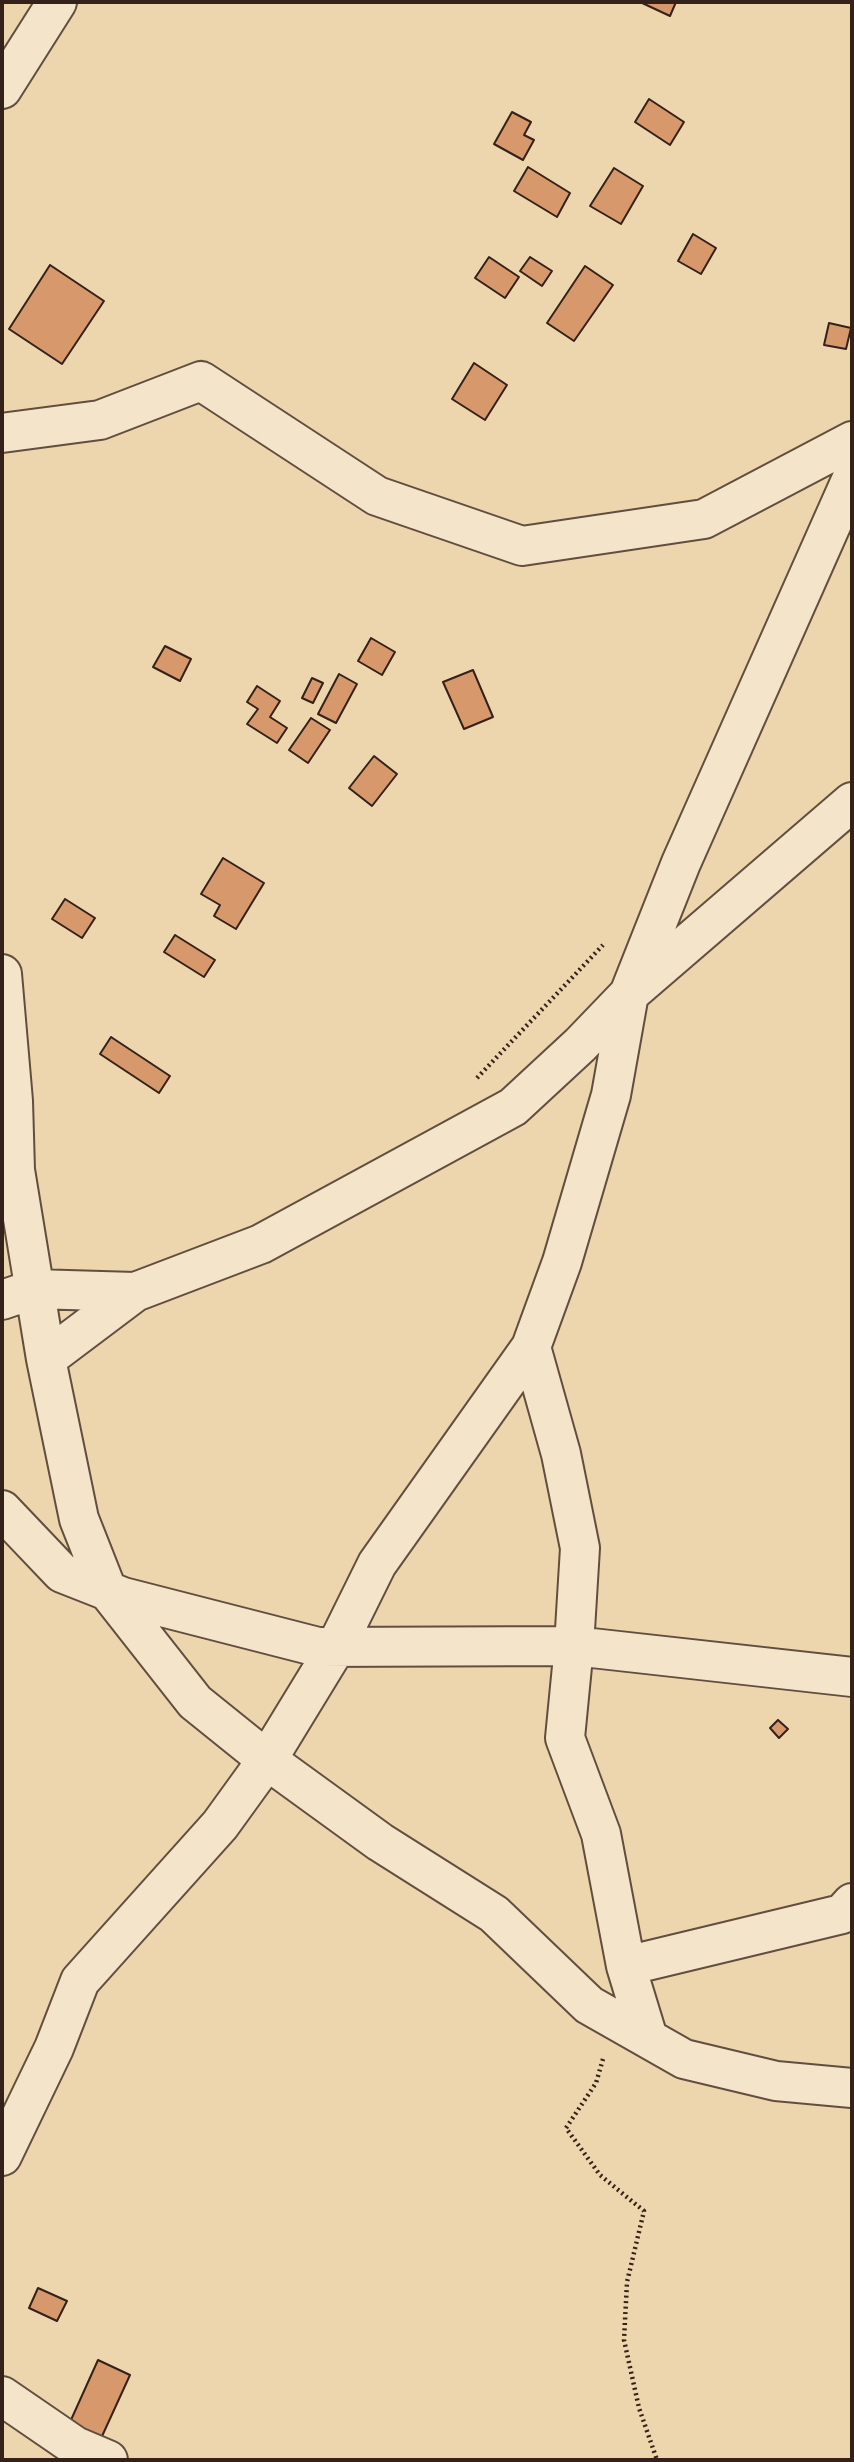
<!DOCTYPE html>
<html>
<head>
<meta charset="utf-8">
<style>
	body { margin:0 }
	#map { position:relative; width:854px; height:2462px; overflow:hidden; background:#edd6ad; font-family:"Libre Bodoni",serif }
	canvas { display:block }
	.frame { position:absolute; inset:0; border:4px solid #34211a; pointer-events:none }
</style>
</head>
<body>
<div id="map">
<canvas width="854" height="2462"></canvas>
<div class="frame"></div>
</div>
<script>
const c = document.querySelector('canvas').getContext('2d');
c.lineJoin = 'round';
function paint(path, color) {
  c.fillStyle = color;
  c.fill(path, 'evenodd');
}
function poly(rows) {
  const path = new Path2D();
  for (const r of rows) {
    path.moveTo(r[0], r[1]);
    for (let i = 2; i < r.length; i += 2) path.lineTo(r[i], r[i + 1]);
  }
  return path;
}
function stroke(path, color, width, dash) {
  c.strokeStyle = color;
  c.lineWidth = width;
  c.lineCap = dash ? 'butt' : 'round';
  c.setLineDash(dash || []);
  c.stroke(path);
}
const building = poly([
	[640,2,676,2,670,16,640,2],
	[649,99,684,122,670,145,635,122,649,99],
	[512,112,531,122,524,135,534,140,523,160,494,144,512,112],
	[528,167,570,193,557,217,514,191,528,167],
	[614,168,643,186,621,224,590,206,614,168],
	[693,234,716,248,701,274,678,261,693,234],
	[489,257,519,277,505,298,475,278,489,257],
	[530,257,552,271,542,286,520,271,530,257],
	[50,265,104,301,62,364,9,329,50,265],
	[585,266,613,285,574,341,547,323,585,266],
	[829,323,851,328,846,349,824,345,829,323],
	[474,363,507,385,485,420,452,399,474,363],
	[371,638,395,652,382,675,358,661,371,638],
	[165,646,191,659,180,681,153,667,165,646],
	[473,670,493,717,464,729,443,682,473,670],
	[339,674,357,684,336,723,318,714,339,674],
	[312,678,323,683,313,703,302,698,312,678],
	[257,686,280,701,270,717,287,728,277,743,247,724,258,709,247,702,257,686],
	[311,718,330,730,308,763,289,750,311,718],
	[374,756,397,774,372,806,349,788,374,756],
	[223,858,264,883,236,929,214,916,220,905,201,894,223,858],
	[65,899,95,918,82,938,52,919,65,899],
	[175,935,215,960,204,977,164,952,175,935],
	[111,1037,170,1076,159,1093,100,1054,111,1037],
	[778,1720,788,1729,779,1738,770,1728,778,1720],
	[38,2288,67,2301,57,2321,29,2308,38,2288],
	[98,2360,130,2375,98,2445,66,2431,98,2360]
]);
const path = poly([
	[477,1078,603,945],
	[603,2059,596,2083,566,2128,600,2175,644,2211,627,2282,624,2340,639,2408,657,2460]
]);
const minor = poly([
	[2,89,57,2],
	[2,433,100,420,201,381,377,496,522,546,704,519,852,441],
	[852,478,681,863,629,994,611,1095,562,1262,531,1347,561,1454,580,1548,574,1646,565,1738,601,1834,626,1966,842,1914,852,1903],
	[2,974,13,1101,15,1170,46,1359,79,1519,107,1590,195,1702,267,1760,380,1842,494,1914,589,2005,684,2059,776,2081,852,2088],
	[2,1300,34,1289,135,1292],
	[46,1359,135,1292,261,1244,513,1107,580,1045,629,994,852,802],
	[2,1510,62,1573,123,1597,318,1647,574,1646,852,1677],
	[626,1966,648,2038],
	[2,2156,54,2048,80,1981,220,1825,267,1760,336,1647,377,1564,531,1347],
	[2,2396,75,2446,108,2460]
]);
paint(building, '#d7996c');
stroke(building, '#34211a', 2);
stroke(minor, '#624e3f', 42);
stroke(path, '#34211a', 4.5, [2, 3.5]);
stroke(minor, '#f3e4ca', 38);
</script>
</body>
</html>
